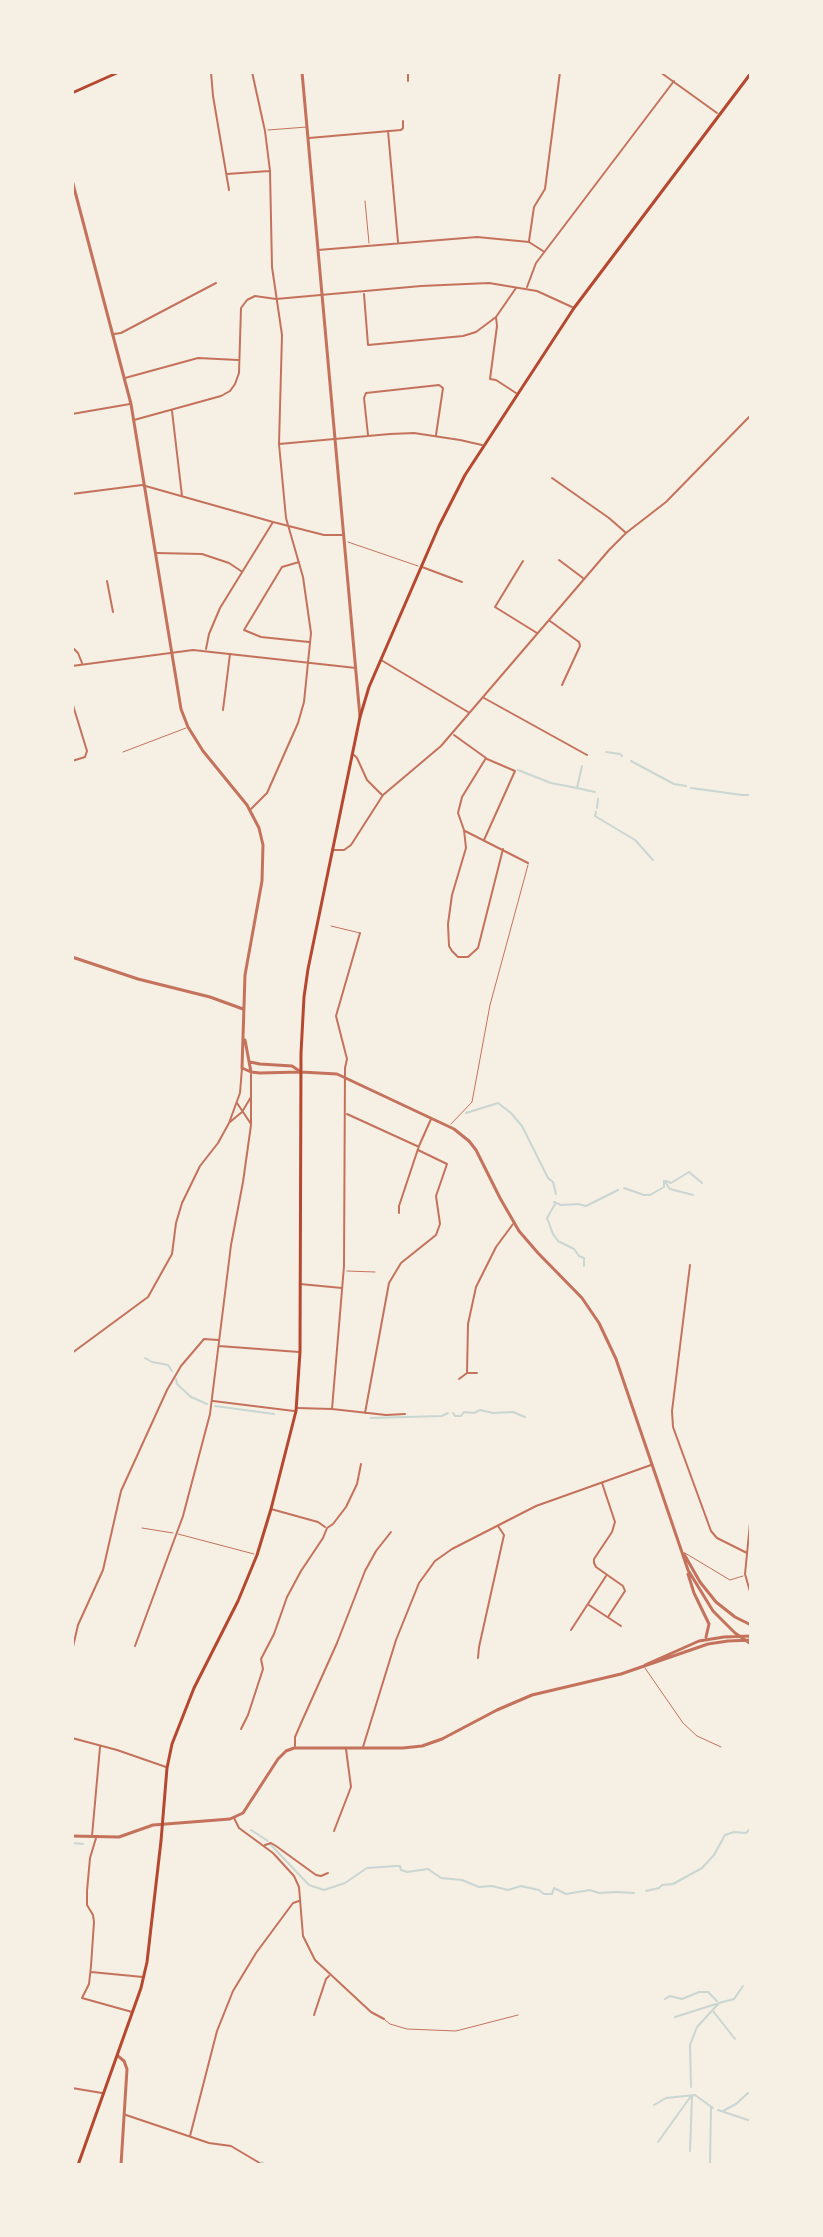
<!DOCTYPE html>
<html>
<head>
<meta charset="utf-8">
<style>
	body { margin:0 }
	#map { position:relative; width:823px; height:2237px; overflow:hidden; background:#f6efe4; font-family:"Roboto Serif",serif }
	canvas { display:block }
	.frame { position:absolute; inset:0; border:74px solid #f6efe4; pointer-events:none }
</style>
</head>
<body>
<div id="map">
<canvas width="823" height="2237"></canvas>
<div class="frame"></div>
</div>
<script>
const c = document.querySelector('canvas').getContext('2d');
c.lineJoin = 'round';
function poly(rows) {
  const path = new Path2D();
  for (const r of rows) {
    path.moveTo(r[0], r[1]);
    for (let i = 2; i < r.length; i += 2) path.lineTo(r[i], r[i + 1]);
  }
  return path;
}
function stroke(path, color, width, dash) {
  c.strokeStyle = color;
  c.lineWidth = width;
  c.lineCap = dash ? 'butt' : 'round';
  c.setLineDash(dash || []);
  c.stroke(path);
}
const stream = poly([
	[606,752,620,754,622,756],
	[631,761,674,784,686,786],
	[518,770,551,783,577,788,582,766],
	[577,788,595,792],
	[691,788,742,795,751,795],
	[597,808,598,799],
	[596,812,595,816,635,840,653,860],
	[466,1113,498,1103,511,1113,522,1126,548,1178,553,1182,556,1194],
	[666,1181,671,1183,689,1172,702,1183],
	[665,1182,670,1189,693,1195],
	[624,1188,644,1195,650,1195,664,1187,664,1181],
	[554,1202,561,1205,578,1204,586,1206,618,1190],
	[555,1204,547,1218,553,1234,558,1241,574,1249,579,1256,584,1258,584,1266],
	[145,1358,152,1362,168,1365,172,1371],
	[176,1379,177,1384,191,1397,207,1404],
	[215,1406,274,1414],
	[453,1413,455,1416,461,1416,464,1412,474,1413,480,1410,493,1413,513,1412,525,1417],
	[371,1418,442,1416,448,1413],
	[251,1830,268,1841],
	[72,1843,83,1844],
	[270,1844,309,1885,324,1890,345,1883,367,1868,396,1866,400,1866,401,1870,407,1872,428,1869,441,1878,462,1880,479,1887,492,1886,508,1890,521,1886,539,1890,544,1894,552,1894,554,1888,566,1894,590,1890,599,1893,616,1892,634,1893],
	[646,1891,659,1888,662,1885,673,1884,702,1868,714,1855,725,1835,734,1832,746,1833,751,1828],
	[665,1999,670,1996,682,1999,699,1992,708,1992,717,2001],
	[713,2011,735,2039],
	[675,2017,716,2004],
	[691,2087,690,2045,697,2027,719,2003,734,1999,743,1986],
	[654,2105,666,2098,695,2095,713,2108],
	[718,2110,751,2121],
	[723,2111,736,2104,748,2093,751,2093],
	[658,2142,691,2096],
	[690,2151,692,2096],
	[262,2162,266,2165],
	[710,2165,711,2107]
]);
const service = poly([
	[268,130,307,127],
	[365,201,369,243],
	[348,542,418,566],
	[123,752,186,728],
	[331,926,360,933],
	[451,1124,472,1102,490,1005,528,865],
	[347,1271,375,1272],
	[142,1528,173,1533],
	[178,1534,254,1554],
	[685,1553,730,1580,743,1576],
	[645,1668,683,1723,697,1736,721,1747],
	[385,2020,390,2024,407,2029,456,2031,518,2015]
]);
const minor = poly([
	[211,72,213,96,229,190],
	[660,72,717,113],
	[408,81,408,72],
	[388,131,398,242],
	[309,138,401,130,403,128,403,121],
	[227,174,269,171],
	[529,241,534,207,545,189,560,72],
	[318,250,477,237,529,242,543,251],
	[527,287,536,263,674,81],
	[364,294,368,345,463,336,476,332,496,317,516,288],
	[496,317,497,326,490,379,496,380,516,393],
	[114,334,121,333,216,283],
	[125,378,198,358,238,360],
	[172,411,182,496],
	[72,414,130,404],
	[134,420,221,396,230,391,235,384,239,373,241,308,247,300,255,296,276,299,421,286,489,283,537,291,572,307],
	[368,435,364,398,366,393,439,385,443,388,436,435],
	[279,444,390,434,414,433,460,440,482,445],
	[552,478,609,518,625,532],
	[72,494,142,485,273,522,324,535,343,535],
	[156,553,202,554,229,563,241,571],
	[559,560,583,578],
	[523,561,495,607,537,633],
	[299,562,282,567,244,630,261,637,309,642],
	[422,567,462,582],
	[107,581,113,612],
	[550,621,579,642,580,646,562,685],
	[72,647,78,653,82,663],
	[206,649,209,634,220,608,273,522],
	[381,660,468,712],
	[72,666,193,650,356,668],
	[484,698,587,755],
	[72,702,87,751,85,757,72,761],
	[223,710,230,654],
	[454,735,486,758,462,797,458,813,464,830,466,848,452,895,448,924,449,946,452,951,458,957,468,957,478,948,503,849],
	[354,755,357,758,367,780,382,795],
	[251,809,267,793,298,723,304,702,311,633,303,577,286,518,279,444,282,335,272,267,270,171,265,131,252,72],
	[465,831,528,863],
	[484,840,515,771,487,759],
	[333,850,344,850,351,845,383,795,441,746,609,550,626,533,666,502,751,415],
	[237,1103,251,1124],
	[347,1114,417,1146],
	[230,1122,242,1112,251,1097],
	[399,1213,399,1206,419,1146,431,1119],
	[690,1265,672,1411,673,1427,711,1531,717,1538,747,1553],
	[300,1284,342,1288],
	[219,1346,299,1352],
	[72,1353,148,1297,172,1254,176,1223,182,1203,200,1166,218,1143,229,1123,240,1093,242,1068],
	[468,1373,477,1373],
	[459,1379,467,1373,468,1324,476,1287,496,1247,513,1224],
	[213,1401,294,1411],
	[297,1408,332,1409,386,1415,405,1414],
	[332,1409,344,1266,345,1068,347,1059,336,1016,360,933],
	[365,1413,389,1283,401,1263,436,1235,440,1224,436,1196,447,1164,418,1150],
	[602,1483,615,1522,612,1532,594,1559,594,1563,596,1567,623,1586,625,1591,608,1617],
	[271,1509,318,1522,325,1527],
	[751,1513,745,1574,751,1595],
	[589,1605,621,1626],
	[571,1630,606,1576],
	[135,1646,183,1516,210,1414,231,1245,243,1182,251,1125,251,1074],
	[72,1651,78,1625,103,1570,121,1491,167,1390,181,1366,204,1339,218,1340],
	[478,1658,479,1647,504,1535,498,1526],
	[241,1729,248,1715,263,1669,261,1659,274,1634,287,1597,301,1571,323,1538,327,1528,333,1524,346,1507,357,1484,361,1464],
	[72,1738,117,1750,166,1767],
	[295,1746,295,1737,302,1721,337,1643,365,1571,376,1551,391,1532],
	[363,1747,396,1640,419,1583,435,1561,452,1549,536,1506,651,1465],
	[234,1818,239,1828,273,1853,294,1876,299,1887,303,1936,315,1960,371,2012,384,2019],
	[334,1831,351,1787,346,1749],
	[92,1836,100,1747],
	[96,1838,90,1858,87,1891,87,1905,93,1915,94,1922,91,1966,89,1984,82,1998,132,2012],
	[265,1845,271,1843,276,1846,316,1875,321,1876,328,1873],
	[91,1972,143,1977],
	[314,2015,326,1979,329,1976],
	[72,2088,102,2093],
	[126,2115,209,2143,231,2146,263,2165],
	[190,2136,217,2031,233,1991,256,1953,293,1903,299,1901]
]);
const tertiary = poly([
	[302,72,360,717],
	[72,180,131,404,181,709,188,727,203,751,247,805,259,828,263,845,262,881,245,975,242,1068],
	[72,957,138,979,210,997,243,1009],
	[245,1040,251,1072],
	[250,1062,260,1064,292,1066,301,1072],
	[242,1068,251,1072,260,1073,301,1072,337,1074,454,1129,469,1141,476,1150,500,1198,519,1231,538,1253,582,1298,599,1323,616,1359,688,1570,713,1611,735,1633,751,1644],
	[684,1554,700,1582,716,1602,735,1617,751,1625],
	[688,1574,694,1593,709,1624,706,1637],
	[645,1665,699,1641,724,1637,751,1636],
	[72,1836,119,1837,153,1825,230,1819,243,1813,278,1759,286,1751,294,1748,403,1748,422,1746,442,1739,497,1710,532,1695,621,1674,708,1644,728,1641,751,1640],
	[118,2056,124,2061,127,2069,121,2165]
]);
const secondary = poly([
	[72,93,119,72]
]);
const primary = poly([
	[78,2165,141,1988,147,1962,161,1841,167,1768,172,1744,194,1688,238,1601,257,1555,271,1509,296,1411,300,1352,301,1053,304,997,308,969,360,717,369,687,439,526,465,475,574,308,751,73]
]);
stroke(stream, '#c9d6d2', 2);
stroke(service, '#c5725c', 1);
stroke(minor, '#c5725c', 2);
stroke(tertiary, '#c5725c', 3);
stroke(secondary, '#b5482f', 3);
stroke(primary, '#b5482f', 3);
</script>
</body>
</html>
